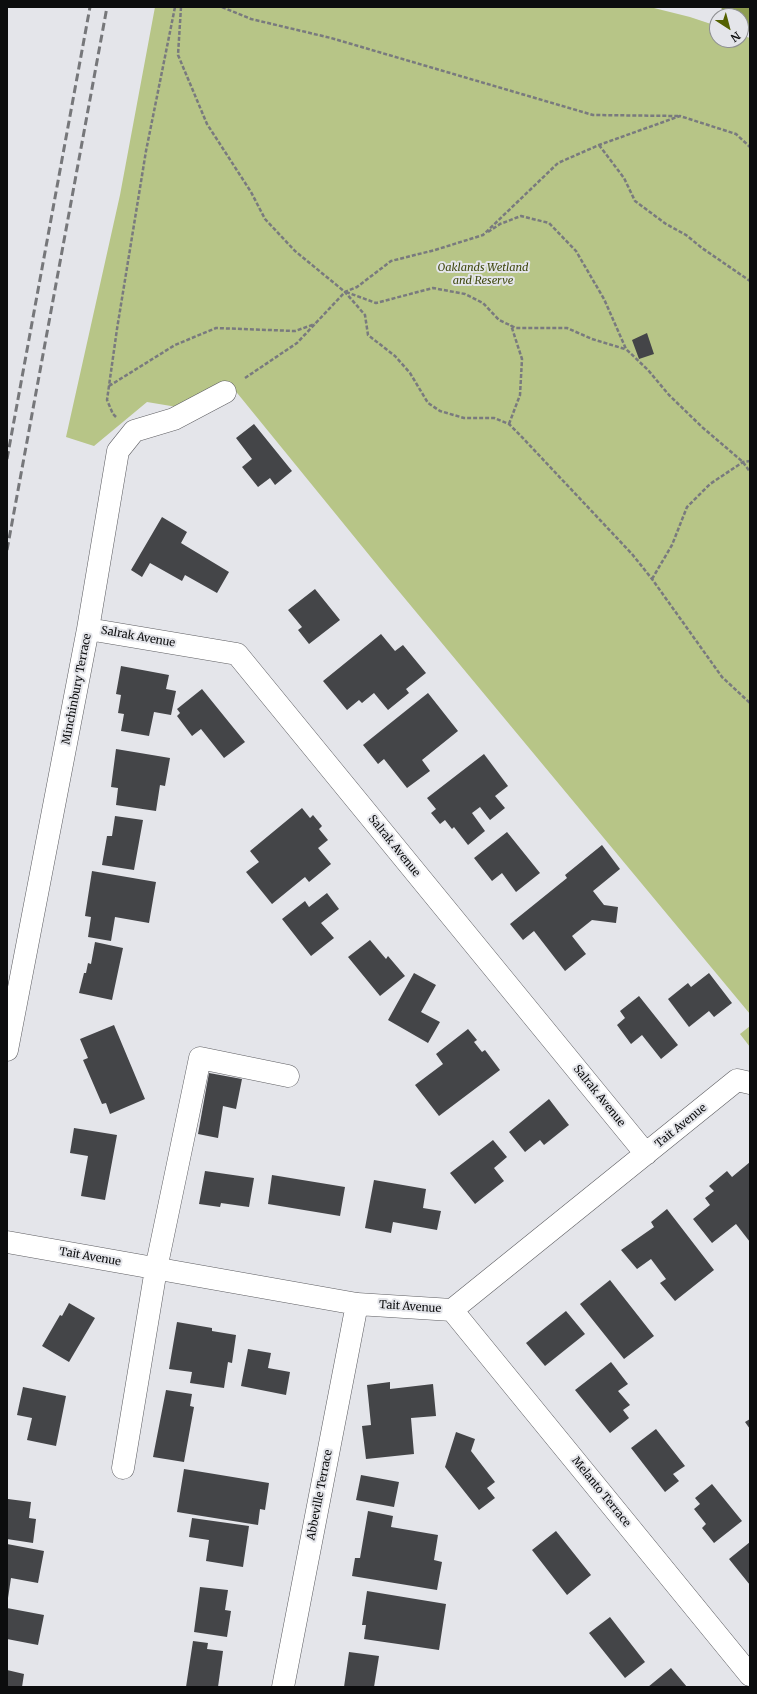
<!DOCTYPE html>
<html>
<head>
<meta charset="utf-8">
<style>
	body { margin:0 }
	#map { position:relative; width:757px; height:1694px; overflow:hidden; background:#e4e5ea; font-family:Merriweather,serif }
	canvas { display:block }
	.frame { position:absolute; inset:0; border:8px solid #0c0d0e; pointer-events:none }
	.north { position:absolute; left:709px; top:8px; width:40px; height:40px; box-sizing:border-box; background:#e4e5ea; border:1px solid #8e8f92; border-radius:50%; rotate:144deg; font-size:11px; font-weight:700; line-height:16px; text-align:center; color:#0c0d0e }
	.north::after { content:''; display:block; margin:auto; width:14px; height:18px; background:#546102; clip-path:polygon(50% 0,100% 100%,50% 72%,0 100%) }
</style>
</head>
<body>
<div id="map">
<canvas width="757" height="1694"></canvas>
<div class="frame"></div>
<div class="north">N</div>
</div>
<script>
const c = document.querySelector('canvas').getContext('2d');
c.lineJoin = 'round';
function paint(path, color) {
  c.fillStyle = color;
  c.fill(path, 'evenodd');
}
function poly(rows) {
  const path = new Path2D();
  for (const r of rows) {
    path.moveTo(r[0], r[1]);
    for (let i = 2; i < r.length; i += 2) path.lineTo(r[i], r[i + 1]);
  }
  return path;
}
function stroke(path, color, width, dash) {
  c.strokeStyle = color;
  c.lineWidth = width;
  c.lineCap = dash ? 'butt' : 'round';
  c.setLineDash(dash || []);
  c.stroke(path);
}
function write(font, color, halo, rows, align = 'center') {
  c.font = font + ' Merriweather,serif';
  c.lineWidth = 4;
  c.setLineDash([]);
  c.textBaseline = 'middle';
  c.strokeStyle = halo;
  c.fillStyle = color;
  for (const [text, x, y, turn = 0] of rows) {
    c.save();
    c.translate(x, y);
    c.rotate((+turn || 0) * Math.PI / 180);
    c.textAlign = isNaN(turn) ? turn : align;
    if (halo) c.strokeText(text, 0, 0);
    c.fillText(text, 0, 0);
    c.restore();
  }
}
const green = poly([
	[155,7,650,7,690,17,717,26,717,40,741,40,741,35,750,38,750,1014,387,577,229,383,183,408,147,402,94,446,66,437,120,195],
	[750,1026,750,1047,740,1034]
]);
const river = poly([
	[744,7,750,9]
]);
const building = poly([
	[647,333,654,354,639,359,632,340],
	[254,424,292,471,275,485,270,478,258,487,242,467,252,459,236,438],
	[162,517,187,532,181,543,229,572,217,593,185,575,182,581,150,563,142,577,131,570],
	[315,589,340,620,309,644,298,630,302,627,288,610],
	[381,634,395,651,403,645,426,673,406,689,409,693,388,710,374,693,362,703,359,700,347,710,323,681],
	[121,666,169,675,166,689,176,691,171,715,154,712,149,736,121,731,124,714,118,713,121,695,116,694],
	[202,689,245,742,224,758,201,729,192,736,177,716,180,713,177,709],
	[428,693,458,731,422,760,430,771,407,788,384,759,378,764,363,745],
	[116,749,170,758,165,786,160,785,156,811,116,805,118,788,111,787],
	[484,754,508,786,495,796,505,808,490,820,480,807,472,813,485,831,468,845,454,827,452,829,445,820,440,824,431,813,436,809,427,798],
	[302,808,310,818,313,815,322,826,319,829,328,840,318,848,331,864,309,882,305,877,272,904,246,872,259,862,250,851],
	[115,816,143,820,134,870,102,865,107,836,112,836],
	[507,832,540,873,516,892,502,873,492,881,474,858],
	[602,845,620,869,593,891,604,905,618,907,616,923,592,920,572,936,586,954,565,971,534,931,523,940,510,924,567,878,565,875],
	[92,871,156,882,149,923,115,917,111,941,88,937,91,917,85,916],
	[327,893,339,909,321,923,334,938,311,956,282,919,305,901,309,907],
	[370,940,386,959,388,956,405,976,380,996,348,957],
	[95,942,123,948,112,1000,79,993,84,973,86,973,88,963,91,964],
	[414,973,436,985,421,1012,440,1022,428,1043,388,1020],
	[709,973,732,1003,714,1017,709,1011,689,1027,668,999,688,983,691,987],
	[639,996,678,1045,661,1059,642,1035,631,1044,617,1025,625,1018,620,1011],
	[114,1025,145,1099,110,1114,106,1103,102,1104,83,1060,88,1058,80,1039],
	[468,1029,477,1040,474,1042,482,1052,485,1050,500,1070,439,1116,415,1085,443,1064,436,1054],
	[209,1073,242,1079,236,1109,223,1106,218,1138,198,1134],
	[549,1099,569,1125,544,1145,540,1140,525,1152,509,1132],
	[74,1128,117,1135,105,1200,81,1196,88,1156,70,1153],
	[493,1140,507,1157,494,1168,504,1181,475,1204,450,1173],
	[750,1162,750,1242,736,1224,712,1243,693,1219,710,1205,705,1198,714,1191,709,1186,727,1171,732,1177],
	[205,1171,254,1178,249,1207,221,1203,220,1207,199,1204],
	[272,1175,345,1187,340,1216,268,1204],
	[374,1180,426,1189,423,1208,441,1211,437,1230,393,1222,391,1233,365,1228],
	[667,1209,714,1270,675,1301,660,1283,666,1279,651,1259,637,1269,621,1250,654,1227,651,1222],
	[610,1280,654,1336,624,1359,580,1304],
	[69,1303,95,1318,69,1362,42,1346,60,1315,62,1316],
	[566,1311,585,1334,545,1366,526,1343],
	[177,1322,212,1328,212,1331,236,1335,232,1363,228,1362,224,1388,190,1383,192,1372,169,1369],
	[248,1349,271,1353,268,1368,290,1372,286,1395,241,1386],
	[611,1362,628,1384,618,1391,630,1405,623,1410,629,1418,610,1433,575,1390],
	[390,1382,390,1389,433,1384,436,1416,411,1418,414,1454,366,1459,362,1426,371,1425,367,1385],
	[23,1387,66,1396,56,1446,27,1440,32,1418,17,1415],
	[166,1390,192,1394,190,1406,194,1407,184,1462,153,1457],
	[750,1419,750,1429,745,1422],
	[656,1429,685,1466,673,1474,679,1481,665,1492,631,1448],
	[456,1432,475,1439,471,1451,495,1482,487,1488,495,1498,479,1510,445,1467],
	[184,1469,269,1483,265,1510,260,1509,258,1525,177,1512],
	[361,1475,399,1482,394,1507,356,1500],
	[712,1484,742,1521,714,1543,702,1528,706,1524,694,1509,700,1504,695,1498],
	[8,1499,31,1502,29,1518,36,1519,33,1543,7,1539],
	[368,1511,393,1516,391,1527,438,1535,434,1560,442,1562,437,1590,352,1576,355,1558,360,1558],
	[192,1518,249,1526,243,1567,206,1561,209,1540,189,1537],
	[556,1531,591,1575,567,1595,532,1550],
	[750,1542,750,1585,729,1559],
	[7,1544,44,1551,38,1583,11,1578,8,1598],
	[200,1587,228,1590,225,1610,231,1611,227,1637,194,1632],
	[367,1591,446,1604,439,1650,364,1639,366,1625,362,1625],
	[7,1608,44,1615,38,1645,7,1639],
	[610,1617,645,1662,625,1678,589,1633],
	[193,1641,208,1643,207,1649,223,1651,218,1687,186,1687],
	[349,1652,379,1656,374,1687,344,1687],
	[671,1668,687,1687,648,1687],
	[7,1670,24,1674,22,1687,7,1687]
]);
const path = poly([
	[181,7,178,55,207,124,251,192,265,219,295,251,345,292,365,315,368,335,395,356,410,373,428,403,440,411,464,418,494,418,509,424,520,435,632,554,652,579,722,677,750,703],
	[222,7,251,19,331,38,593,115,678,116],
	[599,145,624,178,635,201,666,224,686,235,702,248,750,281],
	[488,232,500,224,521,216,549,223,576,251,604,299,626,349,648,370,669,395,702,427,743,462,750,472],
	[346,292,376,303,433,288,465,294,483,303,499,320,516,328,567,328,592,339,625,349],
	[245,378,297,343,345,292,357,287,391,261,435,250,483,235,558,163,599,145,680,116,736,134,750,147],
	[109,386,175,345,216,328,295,331,315,324],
	[116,417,113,414,107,400,117,329,146,151,175,7],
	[509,424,520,395,522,359,511,325],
	[652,579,672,545,687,507,710,484,743,462,750,461]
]);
const minor = poly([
	[88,629,237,654,646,1154],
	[7,1050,88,629,118,451,134,431,174,419,225,392],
	[7,1242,357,1304,452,1310,737,1080,750,1083],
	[452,1310,750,1675],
	[123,1468,156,1269,200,1058,288,1076],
	[283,1687,357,1304]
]);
const rail = poly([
	[7,459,90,7],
	[7,550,107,7]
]);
const parkNames = [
	["Oaklands Wetland",483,268],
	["and Reserve",483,281]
];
const streetNames = [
	["Salrak Avenue",138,637,10],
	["Minchinbury Terrace",77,689,-79],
	["Salrak Avenue",394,846,51],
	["Salrak Avenue",599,1096,51],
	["Tait Avenue",681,1126,-39],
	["Tait Avenue",90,1257,10],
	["Tait Avenue",410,1307,4],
	["Melanto Terrace",601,1492,51],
	["Abbeville Terrace",320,1495,-79]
];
paint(green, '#b7c587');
stroke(river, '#8e9d51', 45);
paint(building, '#444548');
stroke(minor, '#5e5e62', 23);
stroke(path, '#797a7e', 2.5, [4, 2]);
stroke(minor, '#fff', 22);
stroke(rail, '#76777a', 3, [8, 4]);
write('italic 11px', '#3f480e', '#e4e5ea', parkNames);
write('11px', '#0c0d0e', '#e4e5ea', streetNames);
</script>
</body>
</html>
